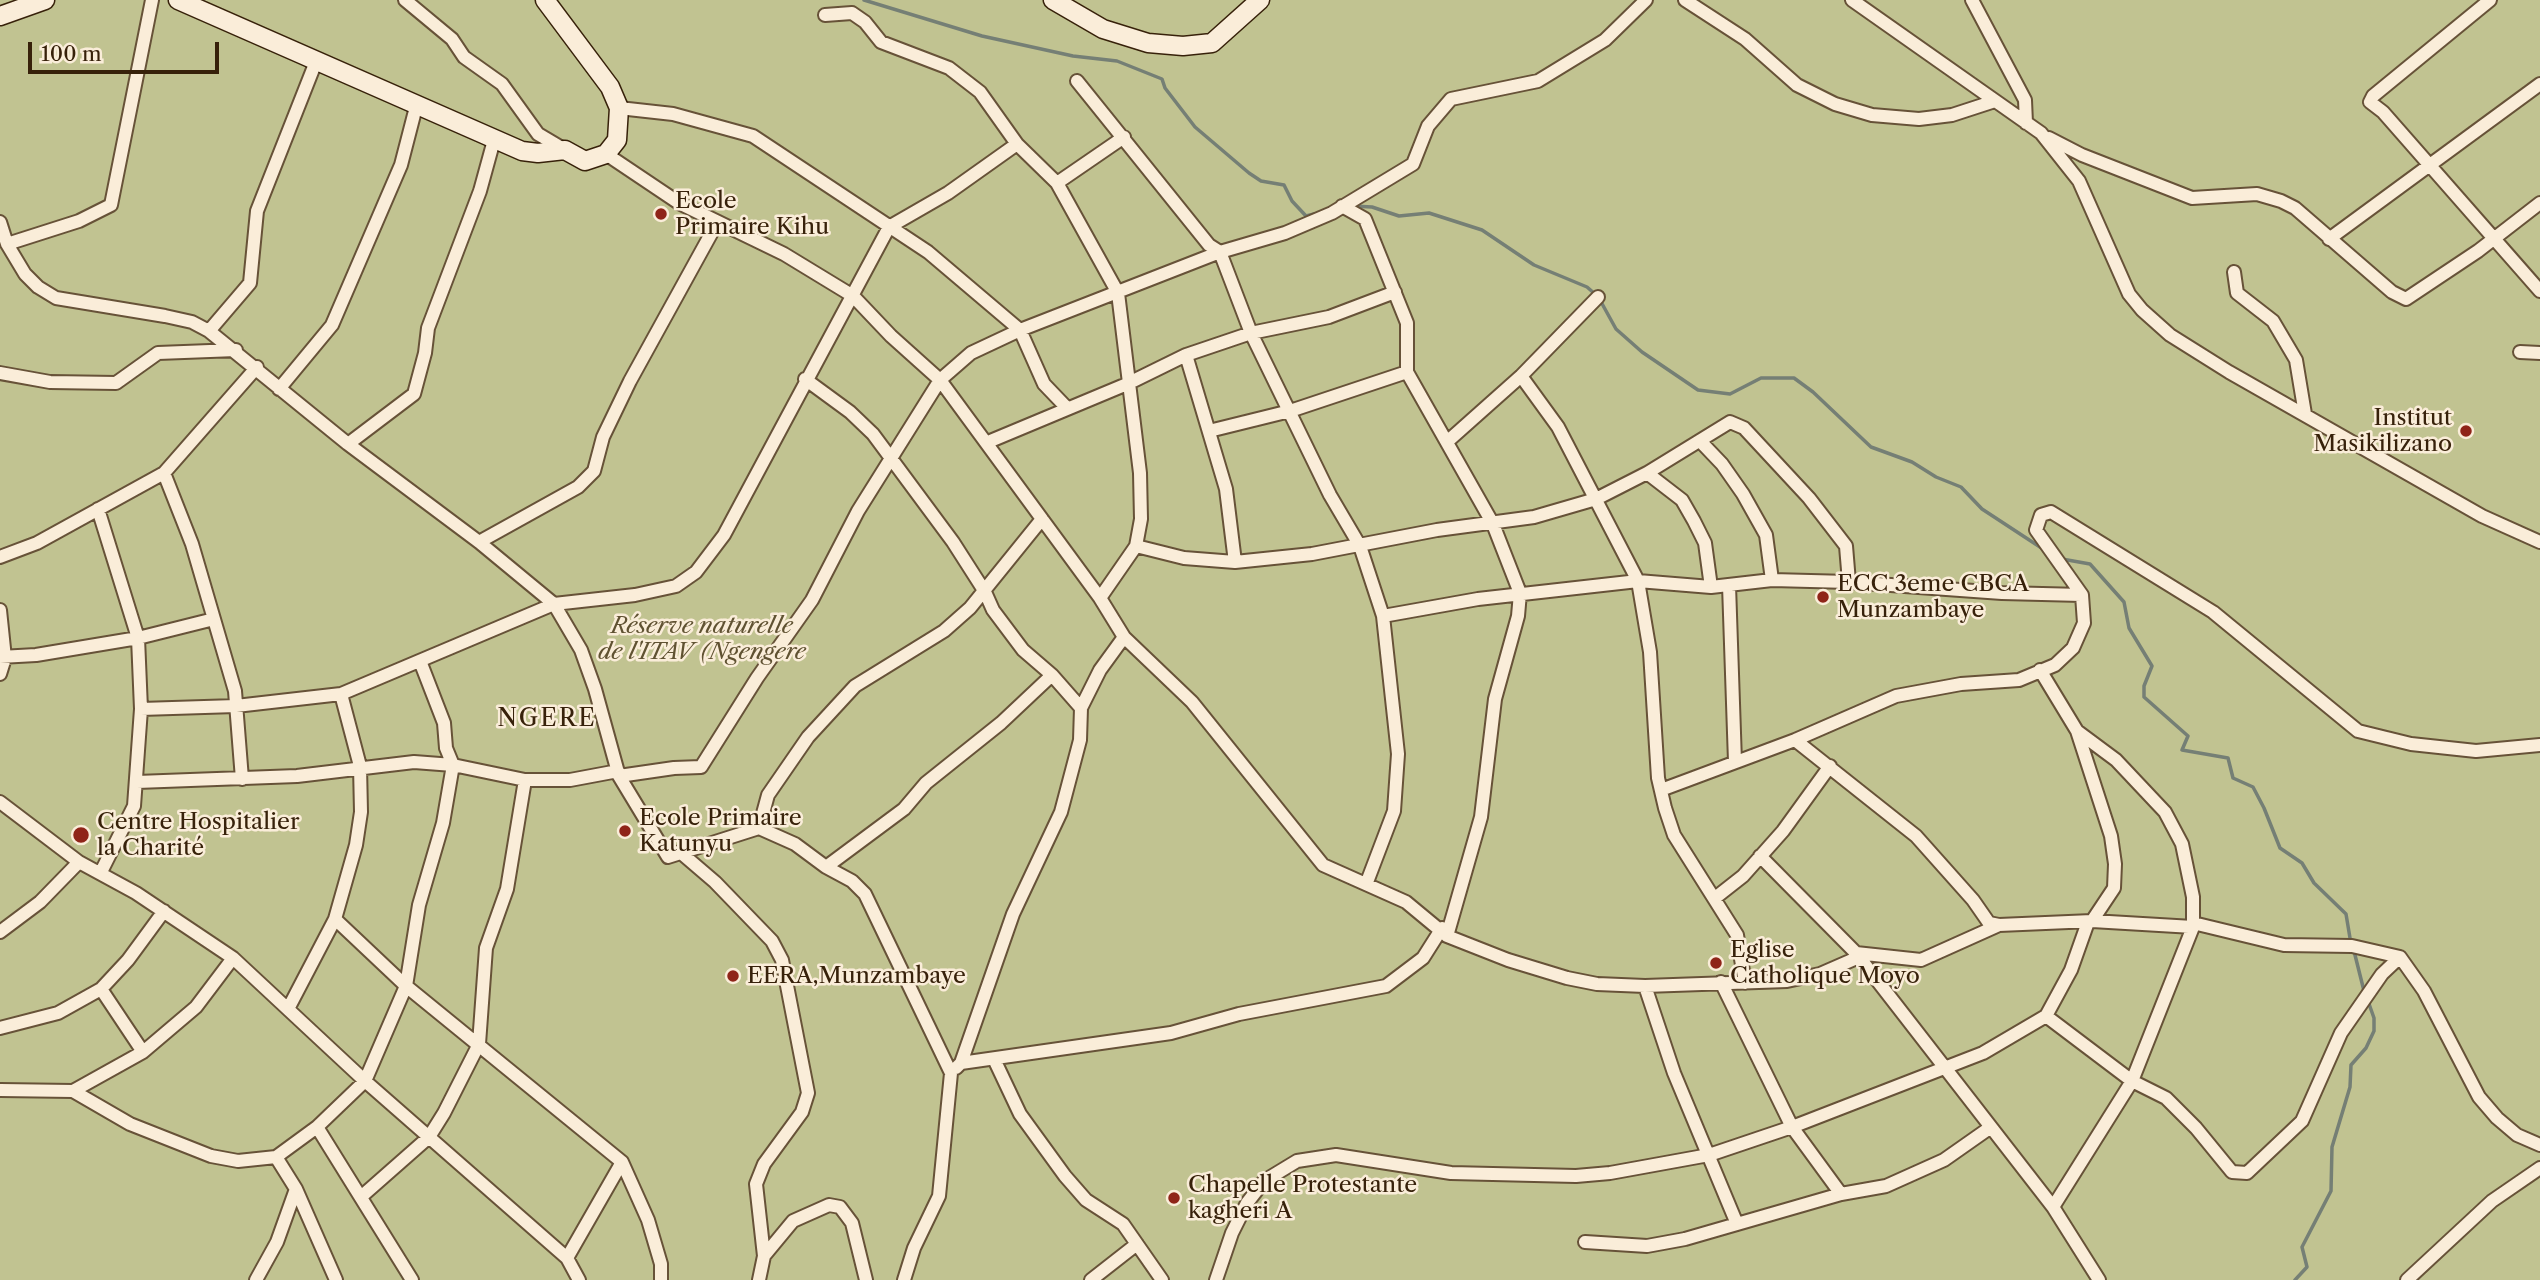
<!DOCTYPE html>
<html>
<head>
<meta charset="utf-8">
<style>
	body { margin:0 }
	#map { position:relative; width:2540px; height:1280px; overflow:hidden; background:#f8e4c4; font-family:"Libre Caslon Text",serif }
	canvas { display:block }
	.scale { position:absolute; left:28px; top:42px; width:191px; height:32px; box-sizing:border-box; border:4px solid #37210a; border-top:0; padding-left:9px; font-size:21px; line-height:24px; white-space:nowrap; color:#37210a; -webkit-text-stroke:5px #faedd9; paint-order:stroke }
</style>
</head>
<body>
<div id="map">
<canvas width="2540" height="1280"></canvas>
<div class="scale">100 m</div>
</div>
<script>
const c = document.querySelector('canvas').getContext('2d');
c.lineJoin = 'round';
function paint(path, color) {
  c.fillStyle = color;
  c.fill(path, 'evenodd');
}
function poly(rows) {
  const path = new Path2D();
  for (const r of rows) {
    path.moveTo(r[0], r[1]);
    for (let i = 2; i < r.length; i += 2) path.lineTo(r[i], r[i + 1]);
  }
  return path;
}
function stroke(path, color, width, dash) {
  c.strokeStyle = color;
  c.lineWidth = width;
  c.lineCap = dash ? 'butt' : 'round';
  c.setLineDash(dash || []);
  c.stroke(path);
}
function write(font, color, halo, rows, align = 'center') {
  c.font = font + ' "Libre Caslon Text",serif';
  c.lineWidth = 5;
  c.setLineDash([]);
  c.textBaseline = 'middle';
  c.strokeStyle = halo;
  c.fillStyle = color;
  for (const [text, x, y, turn = 0] of rows) {
    c.save();
    c.translate(x, y);
    c.rotate((+turn || 0) * Math.PI / 180);
    c.textAlign = isNaN(turn) ? turn : align;
    if (halo) c.strokeText(text, 0, 0);
    c.fillText(text, 0, 0);
    c.restore();
  }
}
const green = poly([
	[0,0,2540,0,2540,1280,0,1280]
]);
const stream = poly([
	[864,0,982,36,1073,56,1117,61,1162,79,1165,88,1195,127,1249,173,1261,181,1284,185,1292,201,1306,216,1314,214],
	[1352,206,1372,207,1399,216,1429,213,1482,230,1534,265,1587,287,1595,294],
	[1600,300,1616,329,1642,352,1698,390,1730,394,1761,378,1794,378,1813,392,1871,447,1912,462,1936,477,1961,487,1982,509,2043,549],
	[2062,559,2090,564,2124,602,2129,628,2152,666,2144,686,2144,697,2188,736,2182,750,2228,758,2233,778,2253,787,2264,808,2280,848,2302,863,2314,883,2346,914,2351,944],
	[2354,951,2364,991],
	[2295,1280,2307,1267,2302,1247,2331,1191,2332,1147,2350,1087,2351,1065,2366,1048,2374,1031,2374,1018,2368,1001]
]);
const street = poly([
	[405,0,452,39,464,57,502,84,538,134,565,150],
	[1685,0,1745,39,1797,85,1835,104,1872,115,1919,119,1952,115,1995,101],
	[1852,0,2041,133,2079,181,2129,294,2142,310,2170,335,2229,372,2482,516,2540,542],
	[1972,0,2025,100,2026,123],
	[2490,0,2373,96,2370,102,2383,112,2540,291],
	[825,15,852,13,865,22,881,42,949,68,980,92,1017,144,1057,183,1118,293,1140,473,1141,519,1136,546,1100,598],
	[1077,81,1209,245,1220,252,1251,333,1330,495,1360,546,1383,616,1398,754,1394,811,1367,882],
	[619,108,673,114,753,136,928,252,1020,330,1044,384,1067,408],
	[2049,138,2082,155,2192,198,2257,194,2281,201,2295,208,2392,292,2406,299,2478,251,2540,203],
	[606,154,679,203,784,254,853,296,891,336,940,380,1100,598,1124,637,1192,702,1323,865,1406,902,1447,936,1508,960,1567,978,1597,984,1645,986,1787,981,1820,974,1859,957,1856,953,1921,960,1999,925,2092,921,2193,927,2193,923,2284,945,2352,946,2400,957,2424,991,2479,1097,2497,1118,2517,1135,2540,1145],
	[1057,183,1124,137],
	[1342,206,1365,219,1407,323,1407,372,1493,524,1520,593,1518,616,1495,699,1481,817,1447,936],
	[0,222,7,244,25,274,38,287,56,298,165,316,192,322,209,331,348,444,479,542,554,604,581,650,595,689,619,776,668,857,759,828,795,844,826,867,852,881,865,894,951,1073,939,1196,914,1248,904,1280],
	[2329,239,2540,84],
	[7,244,79,221,111,205,152,0],
	[2234,272,2237,293,2273,321,2296,360,2305,414],
	[209,331,250,283,257,211,317,59],
	[2520,352,2540,353],
	[1186,355,1226,489,1235,562],
	[0,373,50,382,116,383,158,353,236,350],
	[1521,376,1558,427,1638,581,1650,652,1658,778,1665,808,1674,835,1737,935,1745,983],
	[805,379,850,412,873,434,953,542,985,592,993,610,1023,650,1052,675,1081,708],
	[279,389,332,325,401,165,416,107],
	[1209,431,1290,411,1407,372],
	[1448,441,1521,376,1598,297],
	[988,442,1127,384,1186,355,1251,333,1329,317,1395,292],
	[1701,442,1722,464,1743,494,1766,535,1772,580],
	[348,444,414,394,425,353,428,328,480,191,494,140],
	[164,473,192,544,235,691,242,779],
	[1647,473,1682,500,1694,521,1705,543,1711,587],
	[98,509,138,638,141,709,134,806,101,872],
	[479,542,578,487,594,471,603,437,630,381,717,223],
	[1136,546,1184,558,1235,562,1312,554,1437,530,1534,517,1596,499,1647,473,1730,422,1744,428,1809,498,1846,546,1849,582],
	[0,557,37,543,164,473,257,367],
	[1729,585,1735,762],
	[0,610,5,658,0,674],
	[1383,616,1478,599,1638,581,1711,587,1772,580,1849,582,2002,593,2082,595],
	[0,657,36,655,138,638,214,619],
	[2040,670,2077,731,2111,836,2115,864,2114,888,2092,921],
	[141,709,236,706,341,694,554,604,635,595,676,586,696,572,724,535,889,227,948,193,1017,144],
	[2077,731,2116,760,2165,812,2182,844,2193,897,2193,923],
	[1795,740,1916,836,1973,900,1989,923,1999,925],
	[619,776,674,768,701,767,757,678,812,600,858,511,940,380,971,353,1020,330,1220,252,1285,233,1332,213,1413,164,1428,126,1451,99,1538,81,1605,40,1646,0],
	[137,782,297,776,414,762,453,765,525,780,570,780,618,771],
	[1661,790,1795,740,1896,696,1961,684,2019,680,2055,665,2073,648,2084,623,2082,595,2036,530,2041,515,2051,512,2213,612,2358,731,2411,744,2476,751,2540,745],
	[0,802,79,862,136,893,233,958,365,1081,567,1258,579,1280],
	[759,828,768,795,808,737,855,686,944,631,970,608,1042,519],
	[680,852,715,882,772,941,782,960,808,1093,802,1112,764,1164,756,1184,764,1256,759,1280],
	[1760,856,1856,953],
	[826,867,904,809,926,783,1001,723,1052,675],
	[1715,898,1743,876,1783,831,1830,766],
	[335,919,406,986,622,1162,648,1220,661,1264,661,1280],
	[0,932,40,902,79,862],
	[1859,957,2053,1207,2099,1280],
	[1721,982,1792,1127,1841,1194],
	[1645,986,1674,1073,1737,1224],
	[101,989,143,1052],
	[288,1009,335,919,356,845,361,812,360,766,341,694],
	[2046,1016,2132,1081,2166,1098,2196,1128,2232,1172,2247,1173,2302,1121,2341,1033,2382,974,2400,957],
	[0,1028,58,1013,101,989,128,960,164,911],
	[994,1059,1020,1114,1065,1176,1086,1200,1123,1224,1162,1280],
	[961,1063,1171,1033,1239,1014,1386,986,1423,958,1442,928],
	[956,1068,961,1063,1013,914,1061,812,1080,740,1081,708,1100,670,1124,637],
	[0,1090,73,1091,130,1124,211,1156,238,1161,276,1157,317,1127,365,1081,406,986,419,905,443,823,453,765,446,748,444,723,420,661],
	[73,1091,143,1052,196,1007,233,958],
	[317,1127,412,1280],
	[276,1157,296,1189,336,1280],
	[362,1196,429,1137,444,1113,479,1044,486,948,507,889,525,780],
	[2053,1207,2132,1081,2193,927],
	[1585,1242,1647,1246,1685,1239,1841,1194,1886,1186,1944,1160,1991,1127],
	[764,1256,793,1221,829,1205,840,1207,852,1223,866,1280],
	[567,1258,622,1162],
	[256,1280,277,1242,296,1189],
	[1091,1280,1137,1244],
	[1216,1280,1232,1233,1247,1203,1264,1181,1297,1161,1336,1155,1451,1173,1576,1176,1610,1173,1709,1155,1792,1127,1983,1053,2046,1016,2071,970,2088,922],
	[2407,1280,2492,1201,2540,1168]
]);
const secondary = poly([
	[178,0,522,151,538,153,565,150,585,161,606,154,617,140,619,108,610,87,545,0],
	[1053,0,1103,29,1148,43,1183,46,1212,43,1260,0],
	[0,16,45,0]
]);
const markers = [
	[661,214,7,"#8f2418"],
	[2466,431,7,"#8f2418"],
	[1823,597,7,"#8f2418"],
	[625,831,7,"#8f2418"],
	[81,835,9,"#8f2418"],
	[1716,963,7,"#8f2418"],
	[733,976,7,"#8f2418"],
	[1174,1198,7,"#8f2418"]
];
const poiNames = [
	["Ecole",675,201],
	["Primaire Kihu",675,227],
	["Institut",2452,418,"right"],
	["Masikilizano",2452,444,"right"],
	["ECC 3eme CBCA",1837,584],
	["Munzambaye",1837,610],
	["Ecole Primaire",639,818],
	["Katunyu",639,844],
	["Centre Hospitalier",97,822],
	["la Charité",97,848],
	["Eglise",1730,950],
	["Catholique Moyo",1730,976],
	["EERA,Munzambaye",747,976],
	["Chapelle Protestante",1188,1185],
	["kagheri A",1188,1211]
];
const parkNames = [
	["Réserve naturelle",702,626],
	["de l'ITAV (Ngengere",702,652]
];
const neighbourhoodNames = [
	["NGERE",547,719]
];
paint(green, '#c1c391');
stroke(stream, '#757f75', 3.5);
stroke(street, '#675238', 16);
stroke(secondary, '#37210a', 21);
stroke(street, '#faedd9', 12);
stroke(secondary, '#faedd9', 18);
for (const [x, y, r, color] of markers) {
  const dot = new Path2D();
  dot.arc(x, y, r, 0, 2 * Math.PI);
  c.fillStyle = color;
  c.fill(dot);
  stroke(dot, '#faedd9', 2.5);
}
write('23px', '#37210a', '#faedd9', poiNames, 'left');
write('italic 23px', '#605232', '#faedd9', parkNames);
c.letterSpacing = '2px';
write('24px', '#37210a', '#faedd9', neighbourhoodNames);
c.letterSpacing = '0px';
</script>
</body>
</html>
